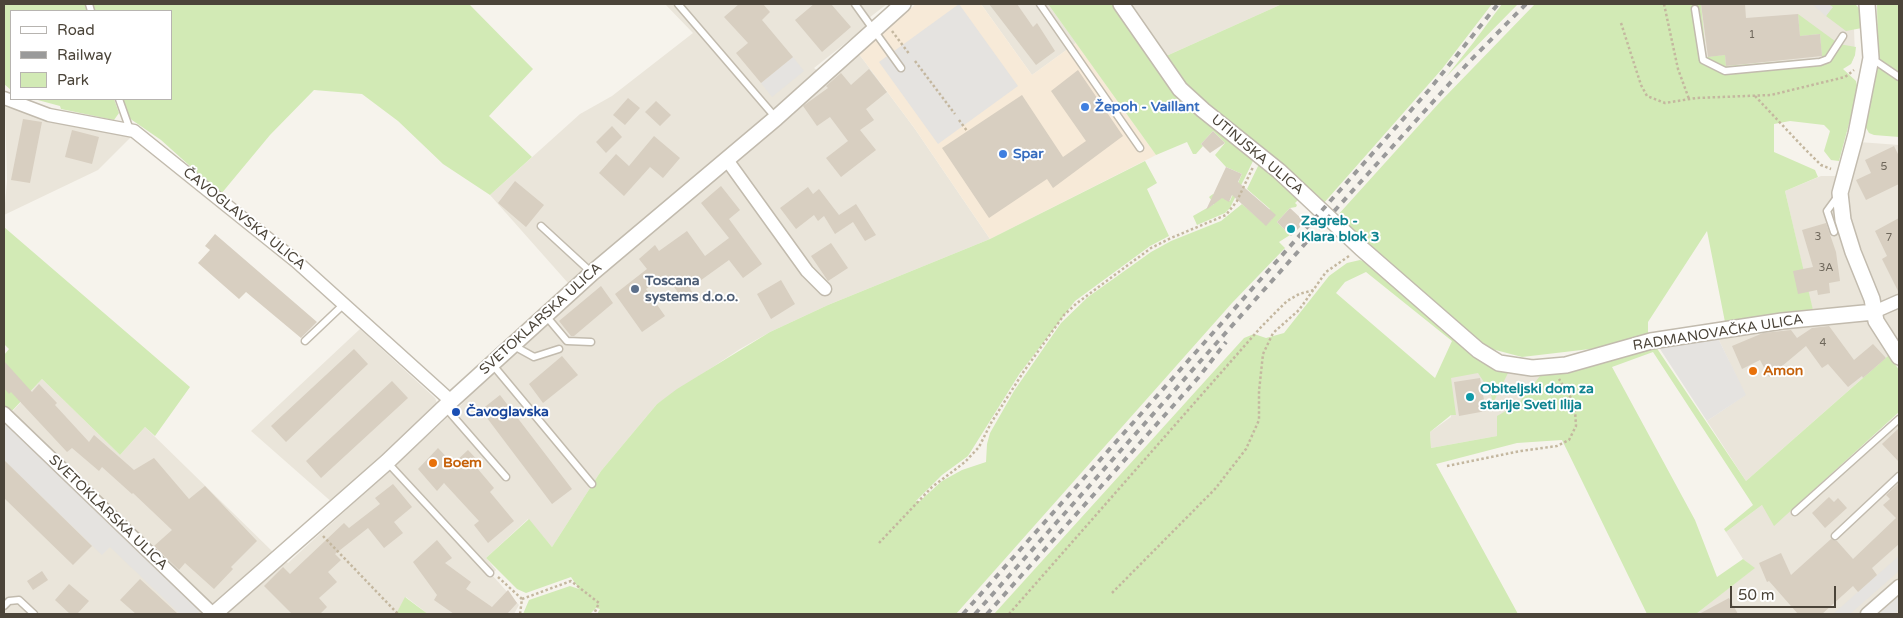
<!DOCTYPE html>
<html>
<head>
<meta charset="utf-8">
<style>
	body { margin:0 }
	#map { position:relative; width:1903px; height:618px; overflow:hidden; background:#f6f3ec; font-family:"Varela Round",sans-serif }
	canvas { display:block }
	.frame { position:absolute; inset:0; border:5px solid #4b4439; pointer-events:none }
	.legend { position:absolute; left:10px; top:10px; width:162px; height:90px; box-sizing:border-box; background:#fff; border:1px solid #b7b4b0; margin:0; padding:6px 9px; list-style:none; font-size:15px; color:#4b4439 }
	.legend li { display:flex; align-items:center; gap:10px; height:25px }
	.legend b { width:25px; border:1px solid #b7b4b0 }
	.scale { position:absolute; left:1730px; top:586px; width:106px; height:22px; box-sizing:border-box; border:2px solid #4b4439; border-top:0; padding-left:6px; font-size:15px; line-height:18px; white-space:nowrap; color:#4b4439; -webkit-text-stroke:4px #fff; paint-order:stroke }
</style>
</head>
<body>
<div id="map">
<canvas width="1903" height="618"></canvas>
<div class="frame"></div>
<ul class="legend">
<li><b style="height:6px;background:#fff"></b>Road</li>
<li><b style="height:6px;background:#9a9a9a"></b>Railway</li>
<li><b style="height:14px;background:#d2eab5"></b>Park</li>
</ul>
<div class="scale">50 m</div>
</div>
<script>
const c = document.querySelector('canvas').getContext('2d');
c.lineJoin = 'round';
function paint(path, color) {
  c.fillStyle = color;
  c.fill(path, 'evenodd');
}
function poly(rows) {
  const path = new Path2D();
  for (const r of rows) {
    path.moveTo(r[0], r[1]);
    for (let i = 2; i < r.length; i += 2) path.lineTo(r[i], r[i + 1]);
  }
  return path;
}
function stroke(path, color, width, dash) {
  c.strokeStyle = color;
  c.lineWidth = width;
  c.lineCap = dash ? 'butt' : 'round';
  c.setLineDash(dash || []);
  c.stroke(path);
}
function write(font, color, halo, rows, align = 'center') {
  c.font = font + ' "Varela Round",sans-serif';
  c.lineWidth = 4;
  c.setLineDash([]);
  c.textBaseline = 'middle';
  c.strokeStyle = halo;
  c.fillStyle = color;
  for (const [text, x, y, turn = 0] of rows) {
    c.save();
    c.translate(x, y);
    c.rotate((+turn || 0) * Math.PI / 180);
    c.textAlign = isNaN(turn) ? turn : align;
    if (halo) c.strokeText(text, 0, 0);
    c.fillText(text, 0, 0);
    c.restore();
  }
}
const residential = poly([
	[665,4,887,4,869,18,871,23,814,68,828,79,859,54,915,129,990,239,828,305,770,332,740,349,657,404,601,471,552,547,528,519,486,558,496,570,492,575,519,605,514,614,428,614,406,597,396,614,4,614,4,406,11,413,42,379,120,455,145,427,273,552,288,563,461,405,568,283,490,195,580,114,612,96,693,33],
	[981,4,1048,4,1076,43,1032,75],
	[1128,4,1282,4,1164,57],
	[1687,4,1832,4,1854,29,1855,55,1851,64,1721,78,1694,63],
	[5,107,131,137,98,170,4,215,7,181],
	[1859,142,1899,145,1899,346,1746,481,1707,421,1745,395,1717,336,1815,321,1785,191,1821,176,1849,176],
	[360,329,435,398,437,403,432,412,334,504,251,431],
	[1458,342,1480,361,1502,371,1544,376,1497,436,1431,448,1430,432,1451,417,1447,371],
	[1899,423,1899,614,1696,614,1754,568,1743,559,1726,532,1762,505,1794,510,1797,514]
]);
const commercial = poly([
	[916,4,981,4,1032,75,1076,43,1156,155,990,239,915,129,859,54]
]);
const green = poly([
	[4,4,469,4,533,69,489,116,532,157,490,195,443,164,398,121,362,94,314,90,270,135,221,194,161,140,129,118,123,99,171,99,171,11,11,11,11,90,4,84],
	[1048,4,1115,4,1134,32,1255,157,1230,208,1225,213,1197,225,1193,216,1214,204,1209,197,1213,194,1230,201,1242,174,1226,167,1215,155,1225,143,1213,131,1201,144,1203,146,1196,154,1193,154,1187,142,1156,155],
	[1282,4,1492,4,1442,69,1323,204,1216,113,1191,89,1164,57],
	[1502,4,1518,4,1446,77,1473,43],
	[1535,4,1701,4,1706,57,1725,55,1726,66,1822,58,1820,34,1800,36,1798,14,1839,44,1856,47,1855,55,1851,64,1843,69,1856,81,1858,90,1839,161,1831,160,1824,151,1830,131,1824,125,1790,121,1774,124,1774,152,1815,170,1818,177,1785,191,1813,310,1725,322,1707,231,1648,322,1648,335,1607,347,1522,357,1488,348,1423,291,1364,244,1337,216,1440,102],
	[1828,4,1855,4,1861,10,1862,28,1846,31,1826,16,1832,7],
	[1877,4,1899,4,1899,137,1874,135,1869,133,1865,126,1878,63],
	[34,99,114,99,119,113,114,120,61,109,60,106],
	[1145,161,1157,183,1147,189,1169,236,1150,246,1075,301,1020,373,968,456,942,475,916,501,920,501,942,481,962,470,986,462,987,444,990,433,1014,391,1061,323,1088,297,1151,252,1171,241,1221,221,1242,204,1266,225,1272,219,1266,213,1270,209,1247,189,1260,162,1300,198,1295,203,1297,205,1296,207,1290,208,1277,222,1290,235,1279,242,1285,248,1232,303,956,614,597,614,600,609,596,608,590,614,523,614,529,600,570,586,579,589,571,577,526,593,517,589,486,558,529,519,552,547,601,471,657,404,677,389,770,332,828,305,990,239],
	[4,227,190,387,155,436,145,427,120,455,42,379,10,413,4,406,4,355,9,349,4,344],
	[1360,260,1365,262,1480,361,1508,373,1493,403,1490,391,1478,373,1451,378,1456,415,1451,415,1430,432,1431,448,1497,436,1497,416,1518,404,1540,376,1656,347,1746,481,1889,355,1899,370,1899,412,1774,526,1762,505,1726,532,1724,529,1753,505,1653,352,1612,367,1695,520,1717,577,1743,559,1755,568,1696,614,1647,614,1562,440,1517,443,1436,464,1518,614,994,614,1244,338,1254,334,1266,338,1284,333,1329,276,1347,263],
	[1366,272,1452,341,1435,378,1336,293,1345,282],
	[405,597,417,606,428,614,396,614]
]);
const parking = poly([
	[959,4,1018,86,938,144,879,62],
	[1812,4,1828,4,1833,7,1826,16],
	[793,57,804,71,772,97,761,83],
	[1717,336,1746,395,1707,421,1658,346],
	[4,416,203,608,197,614,180,614,110,547,102,555,4,460],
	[1899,556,1899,571,1850,614,1833,614],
	[1899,596,1899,610,1894,614,1879,614]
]);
const building = poly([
	[739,4,763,4,770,12,762,20,793,57,761,83,736,53,748,43,724,17],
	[814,4,831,4,851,27,822,52,795,20],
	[989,4,1017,4,1033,27,1037,23,1055,51,1036,65],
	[1701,4,1745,4,1746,18,1798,14,1800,36,1820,34,1822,56,1726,66,1725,55,1708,57],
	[869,69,887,92,866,109,874,120,860,130,876,150,841,177,826,158,848,141,830,117,817,126,803,106,828,88,826,86,841,73,851,85],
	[1078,70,1123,136,1053,188,1047,179,989,218,942,148,1022,95,1063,157,1086,141,1051,91],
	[628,98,640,108,625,125,613,115],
	[656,101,671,115,660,126,645,112],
	[23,119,42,122,30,183,11,180],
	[612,126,622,137,606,153,596,142],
	[72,130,99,137,92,164,65,157],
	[1213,131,1225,143,1210,153,1201,144],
	[654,136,680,158,663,178,650,167,624,196,599,173,616,154,629,166],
	[1894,146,1899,156,1899,184,1866,200,1856,180,1871,173,1865,160],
	[1226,167,1242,174,1238,182,1276,215,1266,226,1232,195,1229,202,1222,198,1206,210],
	[515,181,544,205,526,227,498,203],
	[721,186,740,210,729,219,762,264,743,278,729,260,690,288,692,292,683,300,666,275,646,289,665,316,642,332,615,294,647,269,639,259,655,245,659,251,687,231,705,256,729,238,701,203],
	[808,187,813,194,819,189,839,215,856,204,876,235,865,241,853,222,835,234,824,216,818,221,814,215,796,229,780,208],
	[1290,208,1305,222,1291,236,1277,222],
	[1899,218,1899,293,1882,259,1887,256,1875,231],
	[1826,223,1836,252,1840,281,1829,283,1830,293,1818,295,1817,290,1798,294,1793,271,1813,267,1802,230],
	[215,234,317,322,301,338,246,292,239,299,198,263,210,250,205,246],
	[831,243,848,268,828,281,811,256],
	[781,280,795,304,771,319,757,294],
	[601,286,613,303,574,336,571,336,559,321],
	[1829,326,1854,360,1873,344,1886,358,1863,378,1862,376,1848,387,1828,364,1822,368,1806,346,1769,377,1760,360,1742,369,1732,346,1763,333,1791,330,1797,338,1812,328],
	[354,349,368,364,286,442,271,426],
	[562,356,578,375,543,403,529,384],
	[4,361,32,392,39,384,57,403,55,405,89,442,94,435,134,470,154,458,189,499,205,486,257,541,231,567,233,569,214,589,185,563,179,570,154,546,172,530,133,493,132,494,102,467,99,471,72,448,67,452,11,392,9,394,4,388],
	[1480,378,1486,411,1459,416,1454,382],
	[392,381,408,398,321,478,306,461],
	[500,395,572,489,552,504,481,410],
	[1899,428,1899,462,1882,444],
	[438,448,453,464,468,450,481,464,477,468,494,488,490,492,514,521,488,543,474,525,479,521,444,483,437,491,418,469],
	[4,460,92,546,73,565,4,498],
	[1899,483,1899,544,1872,568,1877,575,1858,592,1853,586,1822,614,1798,614,1769,581,1767,582,1759,563,1781,553,1791,575,1831,539,1837,541,1853,559,1896,518,1883,505,1890,499,1886,495],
	[393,484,412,507,394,522,403,533,384,548,368,528,335,554,341,560,328,572,337,582,319,598,327,607,320,614,292,614,264,586,283,567,290,574,344,523,349,528,380,504,375,498],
	[1829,497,1834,502,1838,498,1847,508,1825,528,1812,513],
	[437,540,452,558,445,563,471,582,466,589,492,607,508,590,517,603,507,614,454,614,434,600,437,595,413,562],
	[42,571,48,580,33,590,27,581],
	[140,579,178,614,136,614,120,600],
	[69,584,89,601,77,614,70,614,55,600],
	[1729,598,1738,614,1699,614]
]);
const path = poly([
	[1664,4,1678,69,1689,99],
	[1621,23,1641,85,1647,96,1665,103,1696,98,1771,95,1845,77,1854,70],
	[892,31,910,55],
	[915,61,955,114],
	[1755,96,1802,146,1821,165,1831,169],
	[959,120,967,131],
	[1447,466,1521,451,1557,446,1569,440,1576,426,1575,410,1571,398,1559,379],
	[323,536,398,614],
	[879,543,932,487,965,462,979,447,991,423,1024,371,1064,315,1077,303,1151,248,1171,238,1226,215,1237,201,1253,167],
	[498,577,522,599,520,614],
	[1112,593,1215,489,1246,449,1259,420,1259,391,1263,354,1273,333,1299,310,1326,272,1349,256],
	[522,599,571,581,599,603,594,614],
	[1009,614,1262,326,1287,301,1299,294,1314,290]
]);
const service = poly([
	[89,4,91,11],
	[678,4,776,118],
	[855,4,901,68],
	[1040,4,1140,148],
	[1695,9,1703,60,1725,71,1820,62,1828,59,1843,36],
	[1871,58,1899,77],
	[119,99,130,130],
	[541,226,591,272],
	[1834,232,1827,211,1838,196],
	[546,316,567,341,591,342],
	[305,341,344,304],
	[514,346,534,357,559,349],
	[492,364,592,484],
	[445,407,506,477],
	[387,462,490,573],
	[1795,512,1899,419],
	[1835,536,1899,476],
	[4,606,9,601,19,600,34,614]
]);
const minor = poly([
	[4,98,49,115,134,131,297,262,451,401],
	[727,160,807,271,825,289],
	[1874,312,1899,301],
	[4,413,213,614],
	[1867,614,1899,586]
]);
const tertiary = poly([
	[1121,4,1180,89,1203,110,1279,171,1361,248,1478,350,1499,363,1532,368,1566,365,1651,341,1782,321,1874,312],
	[1867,4,1871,58,1856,134,1840,193,1843,220,1853,252,1872,299,1876,321,1899,357],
	[214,614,387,462,451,401,592,273,776,118,903,4]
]);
const rail = poly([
	[963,614,1429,90,1498,4],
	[975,614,1328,218,1469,62,1526,4],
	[987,614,1198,378,1226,342]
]);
const markers = [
	[1085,107,5,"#3f7fe0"],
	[1003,154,5,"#3f7fe0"],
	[1291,229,5,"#0f9aa8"],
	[635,289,5,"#5c6f8a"],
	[1753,371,5,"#e8710a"],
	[1470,397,5,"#0f9aa8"],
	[456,412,5,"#1a4fb4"],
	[433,463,5,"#e8710a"]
];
const numberNames = [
	["1",1752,35],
	["5",1884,167],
	["3",1818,237],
	["7",1889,238],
	["3A",1826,268],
	["4",1823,343]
];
const shopNames = [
	["Žepoh - Vaillant",1095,107],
	["Spar",1013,154]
];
const streetNames = [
	["UTINJSKA ULICA",1257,155,40],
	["ČAVOGLAVSKA ULICA",244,219,39],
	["SVETOKLARSKA ULICA",541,319,-42],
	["RADMANOVAČKA ULICA",1718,333,-9],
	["SVETOKLARSKA ULICA",108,513,44]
];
const cultureNames = [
	["Zagreb -",1301,221],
	["Klara blok 3",1301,237],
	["Obiteljski dom za",1480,389],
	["starije Sveti Ilija",1480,405]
];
const serviceNames = [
	["Toscana",645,281],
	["systems d.o.o.",645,297]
];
const foodNames = [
	["Amon",1763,371],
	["Boem",443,463]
];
const transitNames = [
	["Čavoglavska",466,412]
];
paint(residential, '#eae5da');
paint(commercial, '#f7ead8');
paint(green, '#d2eab5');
paint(parking, '#e5e3e0');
paint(building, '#d8cfc1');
stroke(service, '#c2bbae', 9);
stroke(minor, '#c2bbae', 15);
stroke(tertiary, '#c2bbae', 18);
stroke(path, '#c4b79f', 2.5, [2.5, 2.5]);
stroke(service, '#fff', 6);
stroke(minor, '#fff', 12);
stroke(tertiary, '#fff', 15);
stroke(rail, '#9a9a9a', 4, [6, 6]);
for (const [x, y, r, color] of markers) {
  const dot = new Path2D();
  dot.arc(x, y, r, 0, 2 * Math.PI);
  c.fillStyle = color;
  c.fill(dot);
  stroke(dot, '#fff', 2);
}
write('11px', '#6e675b', null, numberNames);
write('bold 14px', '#366cbe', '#fff', shopNames, 'left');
write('14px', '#4b4439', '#fff', streetNames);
write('bold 14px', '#0d838f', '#fff', cultureNames, 'left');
write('bold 14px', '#4e5e75', '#fff', serviceNames, 'left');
write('bold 14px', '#c56008', '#fff', foodNames, 'left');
write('bold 14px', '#164399', '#fff', transitNames, 'left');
</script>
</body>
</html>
